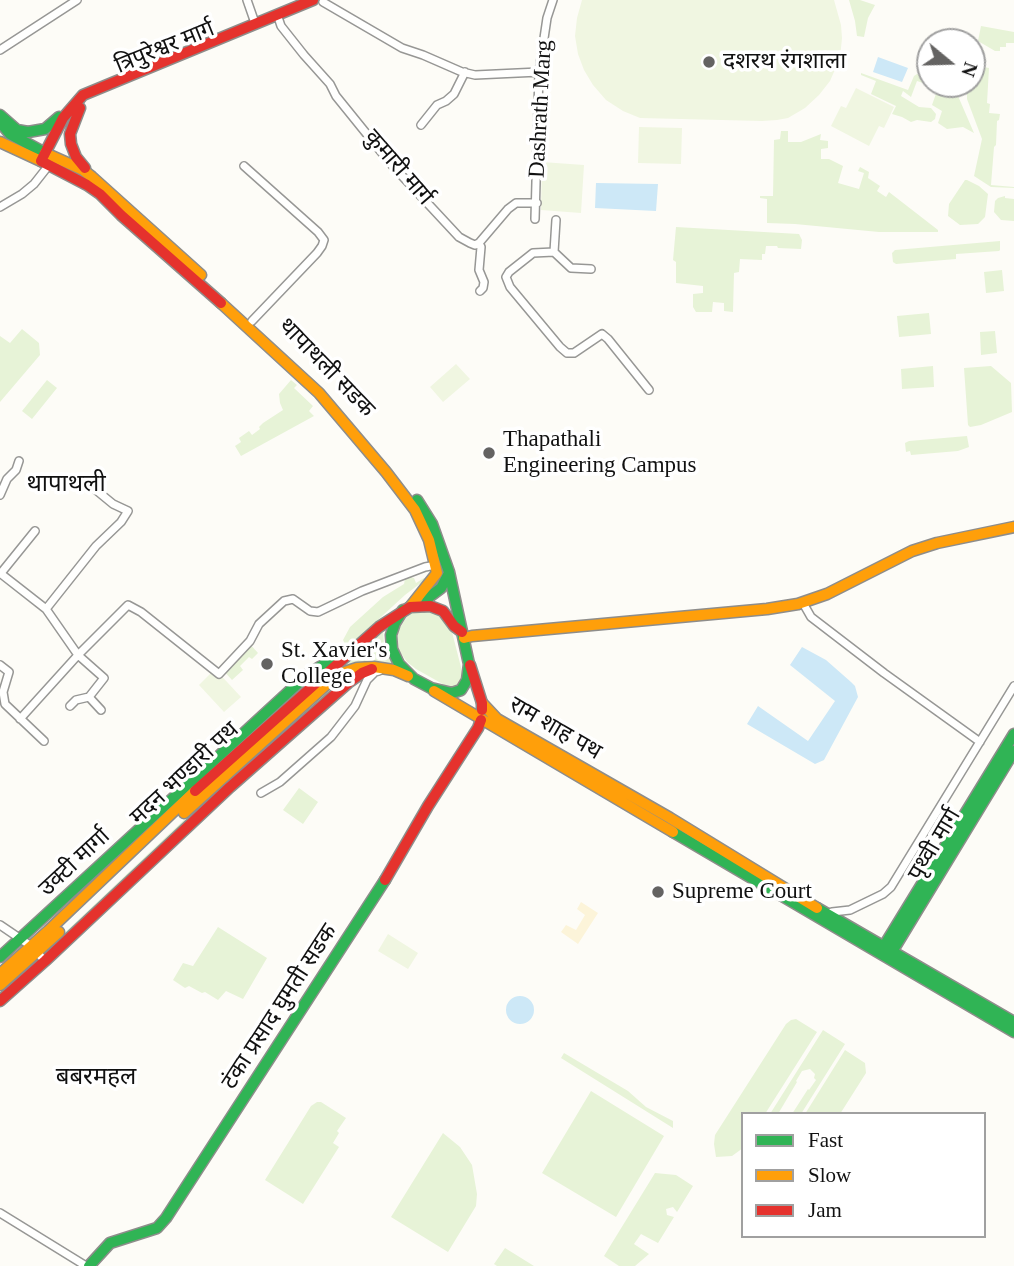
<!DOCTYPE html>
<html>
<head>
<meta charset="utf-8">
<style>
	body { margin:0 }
	#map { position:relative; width:1014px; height:1266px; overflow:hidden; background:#fdfcf7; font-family:"Times New Roman",serif }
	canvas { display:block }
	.legend { position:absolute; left:741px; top:1112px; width:245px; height:126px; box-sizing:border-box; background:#fff; border:2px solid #a0a0a0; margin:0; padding:9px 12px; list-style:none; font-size:21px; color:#111 }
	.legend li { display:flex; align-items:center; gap:14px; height:35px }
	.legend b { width:35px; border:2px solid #a0a0a0 }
	.north { position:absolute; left:916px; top:28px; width:70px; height:70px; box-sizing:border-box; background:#fff; border:2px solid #a0a0a0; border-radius:50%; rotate:109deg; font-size:19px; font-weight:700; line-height:28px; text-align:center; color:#111 }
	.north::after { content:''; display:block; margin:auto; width:24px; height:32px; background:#646362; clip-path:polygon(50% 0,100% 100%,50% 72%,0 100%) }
</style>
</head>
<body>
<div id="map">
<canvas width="1014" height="1266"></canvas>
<ul class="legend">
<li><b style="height:9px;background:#30b455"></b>Fast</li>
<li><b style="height:9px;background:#ff9f0a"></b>Slow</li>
<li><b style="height:9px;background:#e5322d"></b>Jam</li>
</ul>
<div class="north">N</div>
</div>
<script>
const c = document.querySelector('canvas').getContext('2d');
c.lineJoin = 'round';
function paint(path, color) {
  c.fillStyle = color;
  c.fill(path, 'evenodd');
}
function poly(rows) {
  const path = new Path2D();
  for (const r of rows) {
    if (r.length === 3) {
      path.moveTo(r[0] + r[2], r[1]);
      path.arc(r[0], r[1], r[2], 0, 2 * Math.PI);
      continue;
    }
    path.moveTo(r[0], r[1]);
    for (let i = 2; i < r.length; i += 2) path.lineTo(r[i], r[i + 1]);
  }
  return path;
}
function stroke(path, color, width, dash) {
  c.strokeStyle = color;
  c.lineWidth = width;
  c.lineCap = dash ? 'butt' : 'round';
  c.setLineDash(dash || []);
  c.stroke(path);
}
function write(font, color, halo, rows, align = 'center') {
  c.font = font + ' "Times New Roman","Noto Sans Devanagari",serif';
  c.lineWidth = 7;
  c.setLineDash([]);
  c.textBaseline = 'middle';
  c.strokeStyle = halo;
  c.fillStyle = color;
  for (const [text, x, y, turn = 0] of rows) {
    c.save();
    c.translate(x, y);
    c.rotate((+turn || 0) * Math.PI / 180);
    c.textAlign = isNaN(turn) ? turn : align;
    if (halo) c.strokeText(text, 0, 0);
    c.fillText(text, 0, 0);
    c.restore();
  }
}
const green = poly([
	[849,0,860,0,875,5,868,18,864,37,857,36,855,21],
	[981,26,1014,32,1014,43,1006,43,1006,47,1000,47,1000,51,995,51,978,41],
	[984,50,983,67,989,68,987,103,990,104,989,113,1000,114,999,120,997,121,996,145,994,147,991,185,1014,187,1014,188,991,187,974,176,982,139,967,99,967,84,972,84,972,69,976,53],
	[861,73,908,90,914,76,917,74,930,78,930,84,949,85,958,96,974,133,963,127,947,129,938,123,942,111,932,105,938,88,917,81,911,97,903,91,901,96,919,107,931,108,936,114,935,119,931,122,917,120,911,122,902,117,892,114,896,106,871,94,876,81,861,75],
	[781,131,788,131,788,142,801,142,821,134,820,140,828,141,828,148,821,149,821,159,829,159,843,166,838,183,859,189,864,173,858,171,860,167,869,172,868,178,880,186,877,191,886,197,889,192,938,230,938,232,879,232,795,224,767,223,767,199,760,198,760,196,773,196,774,140,780,139],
	[965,180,967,180,979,186,988,194,985,217,978,224,960,225,948,216,949,204],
	[1005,196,1005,198,1014,199,1014,221,1001,220,994,212,995,201,998,198],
	[676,227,799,234,802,240,801,249,778,248,777,246,766,246,765,254,762,254,762,260,740,259,739,272,734,273,733,312,724,311,724,303,713,302,712,312,696,312,693,307,693,294,703,293,703,286,676,283,676,262,673,260],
	[1000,241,1000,250,999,251,956,254,956,259,896,264,893,262,892,253,895,250],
	[1002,270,1004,291,986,293,984,272],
	[929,313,931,334,899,337,897,316],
	[22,329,39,343,40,355,0,402,0,336,10,343],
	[995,331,997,353,981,355,980,332],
	[933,366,934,387,902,389,901,369],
	[991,366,1011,383,1012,412,981,425,970,427,968,425,964,368],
	[47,380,57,388,32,419,22,411],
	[291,380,297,385,294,388,313,406,309,411,314,416,241,456,235,446,241,442,239,438,249,431,252,435,260,429,259,427,263,423,283,410,280,403,279,394],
	[967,436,969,447,958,451,911,455,910,451,906,452,905,443,909,441],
	[410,577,414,578,416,583,424,578,426,579,405,595,356,640,348,644,345,644,343,640,350,627,383,597,404,584,405,579],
	[435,611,451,627,453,636,463,675,457,688,448,687,416,669,407,662,398,649,397,637,398,631,406,618,413,612],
	[383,630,384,645,387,655,394,665,345,667,343,664],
	[249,643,258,653,252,659,249,657,240,666,243,670,232,680,222,669],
	[333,686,335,687,206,802,60,940,58,939,205,800],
	[299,788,318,802,303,824,283,810],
	[218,927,267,958,243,999,226,991,218,1000,205,992,202,993,189,986,185,988,173,980,183,963,193,966],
	[796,1019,817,1032,765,1114,743,1114,743,1148,732,1156,716,1157,714,1144,715,1135,786,1024,791,1020],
	[823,1030,845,1044,801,1114,792,1114,808,1089,809,1090,816,1080,814,1078,815,1074,810,1069,802,1071,796,1081,797,1082,778,1114,770,1114],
	[845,1050,865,1063,866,1073,840,1114,805,1114],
	[564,1053,628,1091,646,1107,673,1121,673,1128,561,1058],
	[591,1091,664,1136,616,1217,542,1173],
	[317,1102,321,1102,346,1118,337,1131,339,1133,333,1143,339,1147,303,1204,265,1180,311,1106],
	[443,1133,460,1147,472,1165,477,1194,476,1206,448,1252,391,1217],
	[655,1173,676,1175,693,1186,677,1212,673,1207,666,1209,667,1215,674,1217,658,1243,641,1234,634,1244,649,1254,635,1266,619,1266,604,1256],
	[505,1248,534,1266,497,1266,494,1264]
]);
const sand = poly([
	[581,902,598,913,578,944,561,932,566,925,576,930,585,915,577,909]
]);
const pitch = poly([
	[582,0,834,0,841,25,842,38,840,58,830,81,819,95,805,108,788,118,777,120,762,121,640,118,623,111,606,100,593,85,584,70,578,54,575,36,577,18],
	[856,88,894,107,884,128,879,126,869,146,831,126,841,106,846,108],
	[639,127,682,128,681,164,638,163],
	[542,162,584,165,581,213,541,210],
	[456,364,470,379,443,402,430,387],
	[215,669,241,697,224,712,199,685],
	[388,934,418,953,408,969,378,951]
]);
const water = poly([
	[878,57,908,68,902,82,873,72],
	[596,183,658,184,656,211,595,208],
	[802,647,826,660,851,682,855,686,858,697,824,760,815,764,747,724,758,706,808,741,835,701,790,665],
	[520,1010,14]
]);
const street = poly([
	[247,0,255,23],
	[323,2,402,48,423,55,462,72,475,75,539,72],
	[279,20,281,26,304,55,330,84,336,96,391,164,459,237,470,243,475,245,479,243,508,209,516,203,537,203],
	[0,50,77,0],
	[421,125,437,105,446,101,454,94,465,72],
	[244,166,318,232,324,240,322,246,317,253,252,321],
	[0,207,22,194,34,184,49,165],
	[535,219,539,72,547,18,553,0],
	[556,220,554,252,533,253,509,272,506,277,510,287,560,347,567,353,574,353,602,334,608,339,649,390],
	[479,243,481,247,479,270,484,282,483,288,480,291],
	[554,252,571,268,591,269],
	[0,495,7,479,16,470,19,461],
	[0,573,46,609,78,655,104,678,89,697,76,700,70,706],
	[1,573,35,531],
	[803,603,811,617,884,673,980,742],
	[46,609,96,546,121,522,128,511,113,504,96,490],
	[0,665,9,672,3,692,5,704,44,741],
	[89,697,101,710],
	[20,719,78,655,128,605,141,612,219,674,250,641,259,624,284,601,293,599,310,611,318,612,362,591,425,567,436,565],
	[261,793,280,782,331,737,355,706,367,680,375,672,379,671],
	[828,914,832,912,850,910,883,894,891,887,1014,686],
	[0,925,31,946,45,961],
	[0,1213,86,1266]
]);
const fast = poly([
	[0,115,17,130,28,132,45,129,59,117],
	[0,122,10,134,45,153],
	[425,606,429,597,441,588,449,573],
	[403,610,395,623,391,635,392,649,399,664,414,679,431,688,452,693,461,690,467,680,469,664,449,572,432,524,417,500],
	[673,832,1014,1032],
	[817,908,1014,1022],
	[881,951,1014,734],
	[890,955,1014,751],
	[0,957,307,675,323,665,335,664],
	[89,1266,110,1243,157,1228,166,1218,385,880]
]);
const slow = poly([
	[0,142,41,161],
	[45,153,83,170,92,177,201,275],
	[221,303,319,393,386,472,415,510,429,540,437,573,410,607],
	[464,638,472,636,767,609,798,604,827,594,912,551,937,543,1014,527],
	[434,691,673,832],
	[482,703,497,719,670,818,817,908],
	[184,813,328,683,342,673,357,668,374,667,394,670,408,676],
	[0,974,48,931,195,791],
	[0,985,59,932]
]);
const jam = poly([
	[80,108,70,134,71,144,76,157,85,168],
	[221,303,121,215,100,194,87,185,41,161,63,118,83,95,313,0],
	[470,665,482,703,482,710],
	[195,791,379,627,410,607,430,606,443,611,454,626,462,632],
	[385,880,428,806,478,728,481,720],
	[0,1001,45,961,230,787,348,683,362,673,372,669]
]);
const markers = [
	[709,62,7,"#646362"],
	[489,453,7,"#646362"],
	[267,664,7,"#646362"],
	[658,892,7,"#646362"]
];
const streetNames = [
	["त्रिपुरेश्वर मार्ग",165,48,-22],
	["Dashrath Marg",541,109,-87],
	["कुमारी मार्ग",398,168,49],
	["थापाथली सडक",326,368,46],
	["राम शाह पथ",555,729,30],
	["मदन भण्डारी पथ",185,774,-43],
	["पृथ्वी मार्ग",935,845,-59],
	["उक्टी मार्गा",75,863,-43],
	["टंका प्रसाद घुमती सडक",280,1007,-57]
];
const poiNames = [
	["दशरथ रंगशाला",723,62],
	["Thapathali",503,440],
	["Engineering Campus",503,466],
	["St. Xavier's",281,651],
	["College",281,677],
	["Supreme Court",672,892]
];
const neighbourhoodNames = [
	["थापाथली",66,485],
	["बबरमहल",96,1078]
];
paint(green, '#e7f3d7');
paint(sand, '#fcf4d9');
paint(pitch, '#f0f6e1');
paint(water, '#cde8f7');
stroke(street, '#979795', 10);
stroke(fast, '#8e8d8b', 13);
stroke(slow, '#8e8d8b', 13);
stroke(jam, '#8e8d8b', 13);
stroke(street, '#fffffe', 7);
stroke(fast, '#30b455', 10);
stroke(slow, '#ff9f0a', 10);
stroke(jam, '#e5322d', 10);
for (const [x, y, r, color] of markers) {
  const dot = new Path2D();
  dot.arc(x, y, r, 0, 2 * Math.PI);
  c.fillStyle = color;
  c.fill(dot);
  stroke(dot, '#fff', 2.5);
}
write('23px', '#111', '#fff', streetNames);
write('23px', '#111', '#fff', poiNames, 'left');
write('24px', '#111', '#fff', neighbourhoodNames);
</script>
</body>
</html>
